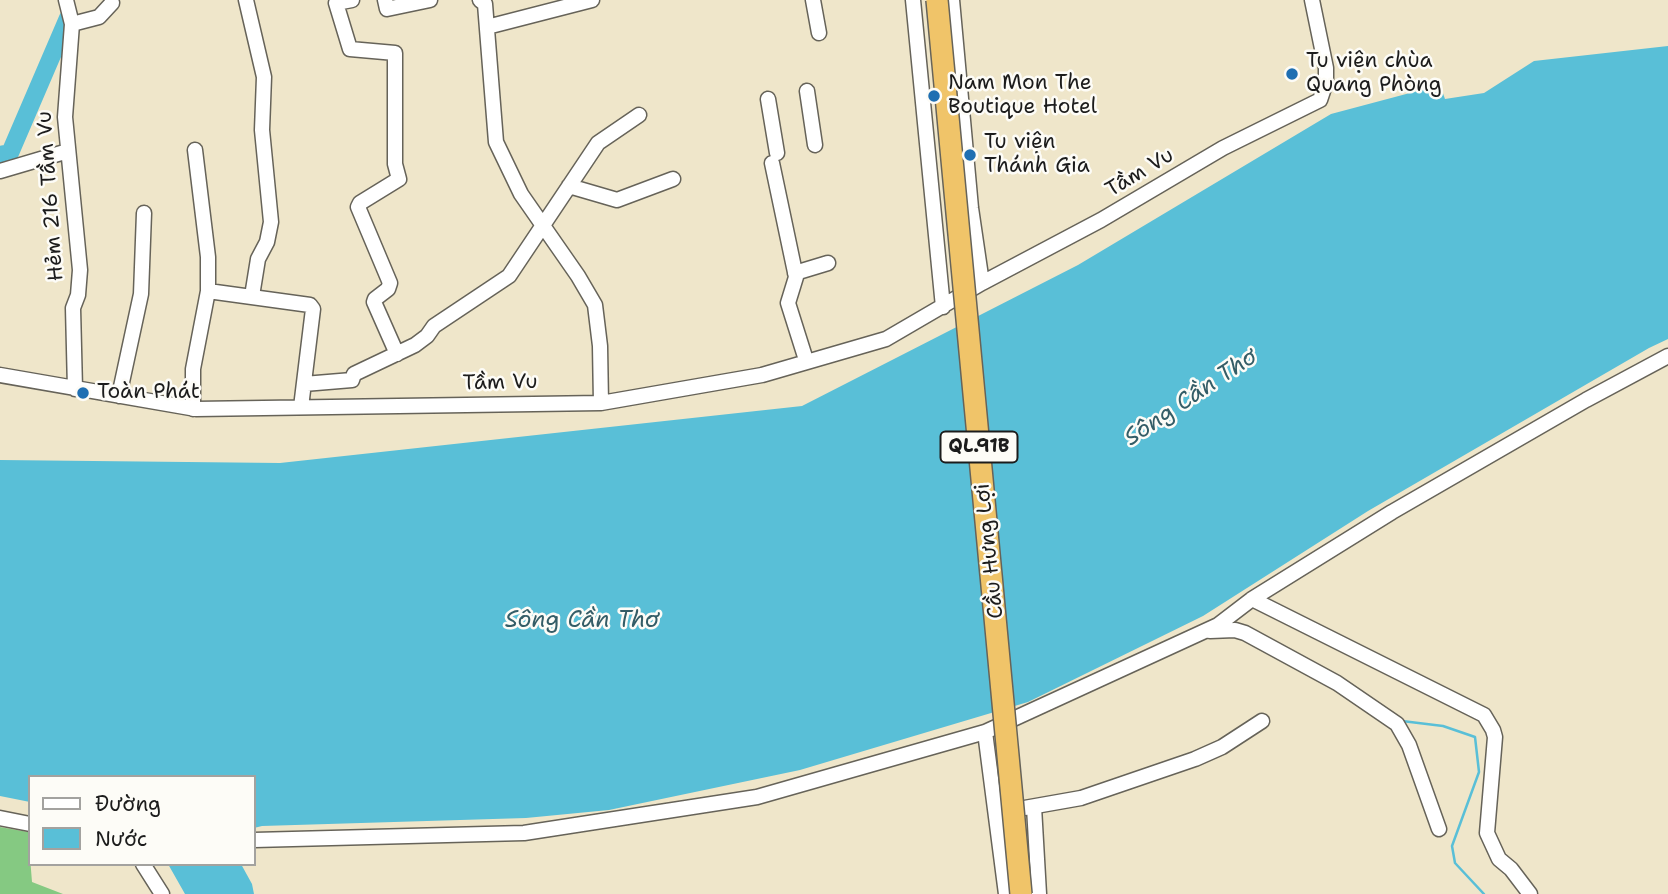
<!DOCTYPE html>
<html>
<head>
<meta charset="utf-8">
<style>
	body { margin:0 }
	#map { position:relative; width:1668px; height:894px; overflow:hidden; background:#efe6ca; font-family:"Shantell Sans",sans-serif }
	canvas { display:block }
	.legend { position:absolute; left:28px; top:775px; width:228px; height:91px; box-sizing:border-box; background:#fdfcf7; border:2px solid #a3a29f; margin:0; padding:9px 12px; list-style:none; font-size:21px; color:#1c1c1c }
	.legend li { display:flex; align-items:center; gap:14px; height:35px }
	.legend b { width:35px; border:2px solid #a3a29f }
</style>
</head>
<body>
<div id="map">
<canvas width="1668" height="894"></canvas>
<ul class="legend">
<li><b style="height:9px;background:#fff"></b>Đường</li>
<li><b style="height:19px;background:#59bfd7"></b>Nước</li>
</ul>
</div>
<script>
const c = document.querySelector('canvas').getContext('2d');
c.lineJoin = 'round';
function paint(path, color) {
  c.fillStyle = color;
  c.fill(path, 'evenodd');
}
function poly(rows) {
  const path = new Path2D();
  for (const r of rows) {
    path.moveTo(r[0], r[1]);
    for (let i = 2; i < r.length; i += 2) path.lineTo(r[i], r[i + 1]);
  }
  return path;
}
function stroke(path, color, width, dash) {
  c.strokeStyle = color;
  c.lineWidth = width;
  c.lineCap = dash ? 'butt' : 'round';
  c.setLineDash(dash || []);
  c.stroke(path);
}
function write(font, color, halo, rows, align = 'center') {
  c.font = font + ' "Shantell Sans",sans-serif';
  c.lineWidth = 5;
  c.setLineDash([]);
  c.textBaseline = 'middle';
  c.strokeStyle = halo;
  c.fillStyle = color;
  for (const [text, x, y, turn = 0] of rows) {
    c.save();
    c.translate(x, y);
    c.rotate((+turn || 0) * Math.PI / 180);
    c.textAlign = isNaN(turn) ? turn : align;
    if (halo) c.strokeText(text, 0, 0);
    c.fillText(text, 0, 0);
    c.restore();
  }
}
const green = poly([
	[0,827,28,832,32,882,63,894,0,894]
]);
const water = poly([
	[1668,46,1668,339,1649,348,1368,511,1203,616,1028,702,800,770,609,810,526,818,262,826,254,828,254,777,30,777,30,802,0,796,0,460,280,463,802,406,1078,265,1331,114,1440,85,1445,99,1484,93,1534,61],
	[168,864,241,864,252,884,254,894,185,894]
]);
const stream = poly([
	[1402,721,1443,726,1475,737,1479,772,1452,846,1455,863,1484,894]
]);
const river = poly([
	[0,155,10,153,68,18]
]);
const minor = poly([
	[66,0,72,24,65,117,80,270,78,295,73,308,75,389],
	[246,0,264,77,262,130,271,222,267,242,258,259,252,296],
	[352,0,336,3,350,49,395,53,395,164,399,179,360,203,358,207,390,283,388,289,375,299,374,302,397,354],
	[385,0,387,9,430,0],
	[480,0,485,4,496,142,521,194,578,276,595,305,600,346,601,403],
	[813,0,819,33],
	[913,0,943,307],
	[952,0,971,208,982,283],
	[72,24,99,17,112,3],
	[487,27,592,0],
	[807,91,815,145],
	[768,99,777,153],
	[195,150,208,257,208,291],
	[772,163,796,277,788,303,806,360],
	[0,171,68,151],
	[569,186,617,200,673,179],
	[795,273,828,263],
	[0,375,196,409,601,403,762,375,886,339,982,283,1101,220,1223,148,1320,100,1326,82,1326,68,1312,0],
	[304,384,352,380,354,374,415,345,427,336,434,326,509,276,598,143,639,115],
	[119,396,141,294,144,213],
	[193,409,193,369,208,291,310,305,313,309,301,407],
	[1252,599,1484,715,1493,730,1495,737,1487,833,1499,859,1511,869,1530,894],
	[1210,631,1235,630,1245,633,1337,683,1397,724,1409,745,1439,829],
	[985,732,1006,894],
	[1034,807,1039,894],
	[996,813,1081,798,1195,759,1222,747,1262,721],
	[0,818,30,824],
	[254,840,524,833,757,797,985,732,1218,625,1252,599,1392,512,1586,400,1668,356],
	[143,864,162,894]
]);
const highwayBridge = poly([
	[937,0,1021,894]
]);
const markers = [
	[1292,74,7,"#1f6fb2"],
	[934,96,7,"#1f6fb2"],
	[970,155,7,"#1f6fb2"],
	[83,393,7,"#1f6fb2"]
];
const shields = [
	[979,447,77]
];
const shieldNames = [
	["QL.91B",979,447]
];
const poiNames = [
	["Tu viện chùa",1306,62],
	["Quang Phòng",1306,86],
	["Nam Mon The",948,84],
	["Boutique Hotel",948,108],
	["Tu viện",984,143],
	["Thánh Gia",984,167],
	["Toàn Phát",97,393]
];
const streetNames = [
	["Tầm Vu",1140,173,-31],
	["Hẻm 216 Tầm Vu",51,196,-94],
	["Tầm Vu",500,383,-1],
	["Cầu Hưng Lợi",990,551,-96]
];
const waterNames = [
	["Sông Cần Thơ",1191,398,-34],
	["Sông Cần Thơ",582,621]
];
paint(green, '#85c982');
paint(water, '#59bfd7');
stroke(stream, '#59bfd7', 2.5);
stroke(river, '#59bfd7', 18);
stroke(minor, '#666359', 17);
stroke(minor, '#fff', 14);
stroke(highwayBridge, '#666359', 24, []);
stroke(highwayBridge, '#f0c469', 21);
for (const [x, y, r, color] of markers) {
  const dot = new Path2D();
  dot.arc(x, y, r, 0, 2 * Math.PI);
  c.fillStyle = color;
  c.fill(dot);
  stroke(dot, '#fdfcf7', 2.5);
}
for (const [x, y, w] of shields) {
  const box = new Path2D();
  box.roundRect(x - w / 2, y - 15.5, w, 31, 5);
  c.fillStyle = '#fdfcf7';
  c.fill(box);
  stroke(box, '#1c1c1c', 2);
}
write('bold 19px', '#1c1c1c', null, shieldNames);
write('21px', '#1c1c1c', '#fdfcf7', poiNames, 'left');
write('21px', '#1c1c1c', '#fdfcf7', streetNames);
write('italic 23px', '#345d67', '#fdfcf7', waterNames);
</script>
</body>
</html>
